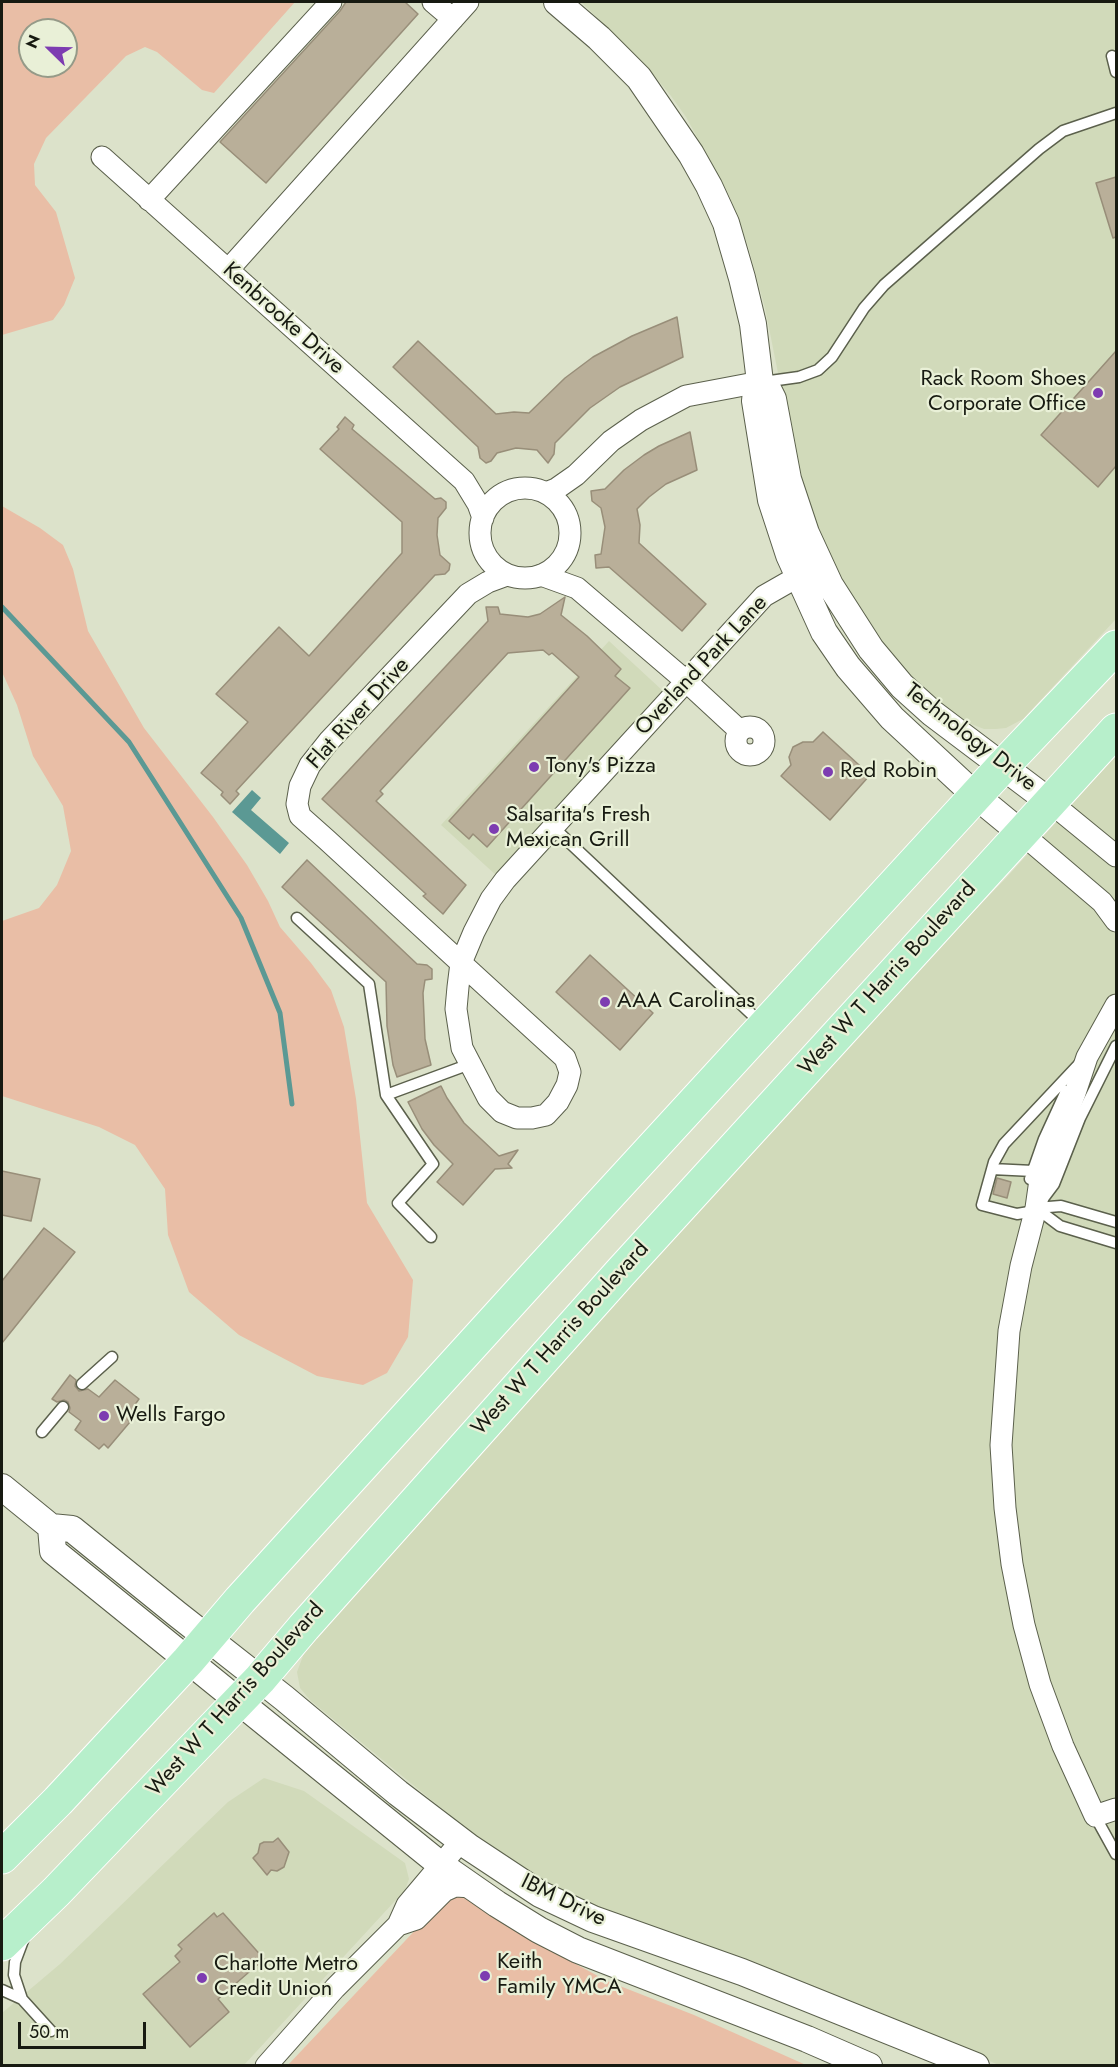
<!DOCTYPE html>
<html>
<head>
<meta charset="utf-8">
<style>
	body { margin:0 }
	#map { position:relative; width:1118px; height:2067px; overflow:hidden; background:#dce2ca; font-family:Jost,sans-serif }
	canvas { display:block }
	.frame { position:absolute; inset:0; border:3px solid #171a11; pointer-events:none }
	.north { position:absolute; left:18px; top:18px; width:60px; height:60px; box-sizing:border-box; background:#e9f0d7; border:2px solid #959a88; border-radius:50%; rotate:293deg; font-size:16px; font-weight:700; line-height:24px; text-align:center; color:#171a11 }
	.north::after { content:''; display:block; margin:auto; width:21px; height:27px; background:#7d3cb1; clip-path:polygon(50% 0,100% 100%,50% 72%,0 100%) }
	.scale { position:absolute; left:18px; top:2022px; width:128px; height:27px; box-sizing:border-box; border:3px solid #171a11; border-top:0; padding-left:8px; font-size:18px; line-height:21px; white-space:nowrap; color:#171a11; -webkit-text-stroke:4px #e9f0d7; paint-order:stroke }
</style>
</head>
<body>
<div id="map">
<canvas width="1118" height="2067"></canvas>
<div class="frame"></div>
<div class="north">N</div>
<div class="scale">50 m</div>
</div>
<script>
const c = document.querySelector('canvas').getContext('2d');
c.lineJoin = 'round';
function paint(path, color) {
  c.fillStyle = color;
  c.fill(path, 'evenodd');
}
function poly(rows) {
  const path = new Path2D();
  for (const r of rows) {
    if (r.length === 3) {
      path.moveTo(r[0] + r[2], r[1]);
      path.arc(r[0], r[1], r[2], 0, 2 * Math.PI);
      continue;
    }
    path.moveTo(r[0], r[1]);
    for (let i = 2; i < r.length; i += 2) path.lineTo(r[i], r[i + 1]);
  }
  return path;
}
function stroke(path, color, width, dash) {
  c.strokeStyle = color;
  c.lineWidth = width;
  c.lineCap = dash ? 'butt' : 'round';
  c.setLineDash(dash || []);
  c.stroke(path);
}
function write(font, color, halo, rows, align = 'center') {
  c.font = font + ' Jost,sans-serif';
  c.lineWidth = 4.5;
  c.setLineDash([]);
  c.textBaseline = 'middle';
  c.strokeStyle = halo;
  c.fillStyle = color;
  for (const [text, x, y, turn = 0] of rows) {
    c.save();
    c.translate(x, y);
    c.rotate((+turn || 0) * Math.PI / 180);
    c.textAlign = isNaN(turn) ? turn : align;
    if (halo) c.strokeText(text, 0, 0);
    c.fillText(text, 0, 0);
    c.restore();
  }
}
const built = poly([
	[581,2,1116,2,1116,619,1023,719,1006,728,996,729,984,729,961,720,910,681,853,606,803,498,765,308,748,246,729,195,686,117,671,96,643,62],
	[609,641,663,691,497,876,441,825],
	[1116,755,1116,2065,999,2065,949,2044,563,1894,480,1840,311,1701,300,1688,297,1672,306,1648,464,1468,887,1001,1008,876],
	[264,1778,304,1791,405,1863,409,1879,405,1890,244,2065,2,2065,2,2013,60,1964,228,1802]
]);
const green = poly([
	[2,2,295,2,214,93,202,90,157,52,145,47,126,56,46,138,34,164,35,185,56,212,75,278,64,305,53,320,2,335],
	[30,30,66,30,66,66,30,66],
	[2,506,40,528,63,545,73,569,88,631,144,728,213,817,247,865,268,901,280,927,311,963,331,990,344,1027,356,1099,367,1203,413,1280,408,1337,387,1373,363,1385,317,1376,239,1335,189,1292,168,1235,165,1189,135,1145,99,1127,2,1096,2,921,39,908,57,885,71,851,63,806,33,756,17,705,2,672],
	[453,1895,467,1896,541,1945,607,1981,694,2015,806,2065,287,2066,438,1906]
]);
const water = poly([
	[252,790,261,798,251,810,289,843,280,854,232,812]
]);
const stream = poly([
	[2,607,129,742,241,918,280,1013,292,1104]
]);
const building = poly([
	[346,2,405,2,418,14,266,183,220,142,340,11,346,2],
	[1116,177,1116,237,1113,238,1096,183,1116,177],
	[677,317,683,357,620,387,590,408,555,443,554,454,548,463,537,450,516,448,497,453,491,461,486,463,480,458,478,447,393,367,418,341,496,414,514,412,529,413,565,378,593,357,632,336,677,317],
	[1116,351,1116,466,1098,487,1041,435,1116,351],
	[345,417,354,425,352,429,435,499,441,498,446,502,446,508,438,518,437,535,440,555,450,564,449,570,445,574,435,575,236,791,239,794,230,804,221,795,223,792,201,773,248,722,216,694,279,627,309,656,402,553,402,522,320,449,339,429,337,427,345,417],
	[690,432,697,470,666,484,649,497,637,509,640,525,639,543,706,604,682,631,609,567,596,568,595,555,601,554,605,527,601,508,592,501,591,491,605,489,624,470,644,455,659,446,690,432],
	[565,597,561,615,587,636,621,669,615,676,630,688,487,847,473,834,469,839,449,821,579,677,552,653,549,655,543,650,508,653,380,791,383,794,376,801,466,885,443,914,423,896,426,894,322,799,488,621,486,607,498,607,500,614,528,617,540,614,565,597],
	[823,732,870,775,830,820,781,776,791,765,789,757,793,747,803,742,813,742,823,732],
	[307,860,417,964,427,965,432,969,432,979,425,980,423,993,425,1039,431,1065,397,1077,393,1065,387,1026,386,982,282,887,307,860],
	[590,955,653,1013,620,1050,556,992,590,955],
	[441,1086,447,1098,464,1123,499,1156,518,1150,508,1164,512,1168,495,1169,463,1205,437,1182,453,1164,434,1145,422,1129,408,1102,441,1086],
	[2,1171,40,1179,31,1221,2,1215,2,1171],
	[997,1178,1011,1182,1007,1198,993,1194,997,1178],
	[44,1228,75,1252,2,1343,2,1281,44,1228],
	[70,1375,76,1380,75,1386,79,1391,88,1389,99,1397,115,1380,139,1399,134,1406,137,1409,128,1420,130,1422,108,1448,104,1444,99,1449,75,1430,81,1421,69,1412,70,1408,68,1402,64,1400,57,1402,52,1399,70,1375],
	[278,1838,289,1852,284,1867,277,1871,271,1870,267,1875,253,1858,258,1853,260,1844,264,1842,273,1842,278,1838],
	[214,1913,217,1917,223,1913,264,1959,218,1999,229,2012,190,2047,143,1994,180,1962,175,1956,182,1949,178,1945,214,1913]
]);
const service = poly([
	[1112,56,1116,72],
	[763,382,799,377,818,370,832,357,864,308,884,285,1039,149,1063,131,1116,113],
	[553,827,762,1024],
	[297,918,369,984,386,1095],
	[1082,1061,1004,1144,994,1162,982,1205,1017,1214,1029,1212,1036,1208,1054,1184,1080,1118,1116,1046],
	[992,1169,1033,1171],
	[1030,1179,1044,1139,1066,1091],
	[1116,1222,1061,1206,1036,1208,1060,1226,1116,1243],
	[431,1237,398,1203,433,1164,386,1095,470,1064],
	[82,1384,112,1357],
	[42,1432,63,1407],
	[1095,1816,1116,1854],
	[24,1938,15,1962,14,1975,22,1999,51,2031],
	[2,1990,22,1999]
]);
const minor = poly([
	[433,2,453,19],
	[102,157,464,481,478,504,483,518],
	[149,200,331,2],
	[228,270,468,2],
	[525,533,45],
	[546,493,556,489,576,475,611,441,641,420,686,396,760,382],
	[507,575,488,582,468,594,329,741,310,765,300,786,297,804,300,816,327,840,461,963,508,1006,565,1058,570,1072,567,1085,558,1102,546,1115,532,1118,517,1118,502,1112,488,1098,462,1048,456,1009,458,987,461,963,474,932,491,899,505,880,764,596,799,576],
	[541,575,577,588,687,682,740,731],
	[750,741,14],
	[1050,802,1116,856],
	[1021,833,1102,902,1116,921],
	[1116,1005,1087,1057,1075,1093,1040,1180,1036,1208,1021,1266,1009,1331,1001,1445,1005,1508,1012,1564,1024,1625,1040,1684,1063,1746,1095,1816,1116,1809],
	[398,1925,416,1919,444,1891,455,1886,473,1887],
	[266,2066,335,1988,398,1925,407,1905,461,1841]
]);
const tertiary = poly([
	[557,2,599,38,639,78,691,154,709,186,726,223,742,278,753,324,760,382,756,391,755,401,771,500,789,555,824,632,848,667,892,718,976,796,1021,833],
	[760,382,768,389,773,399,788,479,806,533,830,585,871,649,902,686,932,713,1050,802],
	[2,1487,51,1527,72,1529,177,1614,284,1698,398,1793,469,1847,540,1894,593,1919,742,1972,976,2066],
	[51,1527,53,1551,441,1865,497,1904,539,1930,578,1950,807,2039,869,2066]
]);
const primary = poly([
	[2,1857,58,1801,188,1661,240,1600,540,1270,1003,766,1116,647],
	[2,1944,56,1892,260,1679,304,1627,620,1273,1116,730]
]);
const markers = [
	[1098,393,6,"#7d3cb1"],
	[534,767,6,"#7d3cb1"],
	[828,772,6,"#7d3cb1"],
	[494,829,6,"#7d3cb1"],
	[605,1002,6,"#7d3cb1"],
	[104,1416,6,"#7d3cb1"],
	[485,1976,6,"#7d3cb1"],
	[202,1978,6,"#7d3cb1"]
];
const streetNames = [
	["Kenbrooke Drive",283,319,42],
	["Overland Park Lane",702,666,-47],
	["Flat River Drive",359,714,-48],
	["Technology Drive",970,738,38],
	["West W T Harris Boulevard",888,979,-48],
	["West W T Harris Boulevard",561,1339,-48],
	["West W T Harris Boulevard",236,1700,-48],
	["IBM Drive",563,1901,26]
];
const poiNames = [
	["Rack Room Shoes",1086,380,"right"],
	["Corporate Office",1086,405,"right"],
	["Tony's Pizza",546,767],
	["Red Robin",840,772],
	["Salsarita's Fresh",506,816],
	["Mexican Grill",506,841],
	["AAA Carolinas",617,1002],
	["Wells Fargo",116,1416],
	["Keith",497,1963],
	["Family YMCA",497,1988],
	["Charlotte Metro",214,1965],
	["Credit Union",214,1990]
];
paint(built, '#d1daba');
paint(green, '#e9bea6');
paint(water, '#5b9994');
stroke(stream, '#5b9994', 5);
paint(building, '#b9af99');
stroke(building, '#988e79', 1.5);
stroke(service, '#5b604c', 13);
stroke(minor, '#5b604c', 23);
stroke(tertiary, '#5b604c', 28);
stroke(primary, '#fff', 35);
stroke(service, '#fff', 10);
stroke(minor, '#fff', 21);
stroke(tertiary, '#fff', 26);
stroke(primary, '#b7efcb', 33);
for (const [x, y, r, color] of markers) {
  const dot = new Path2D();
  dot.arc(x, y, r, 0, 2 * Math.PI);
  c.fillStyle = color;
  c.fill(dot);
  stroke(dot, '#e9f0d7', 2);
}
write('22px', '#171a11', '#e9f0d7', streetNames);
write('22px', '#171a11', '#e9f0d7', poiNames, 'left');
</script>
</body>
</html>
